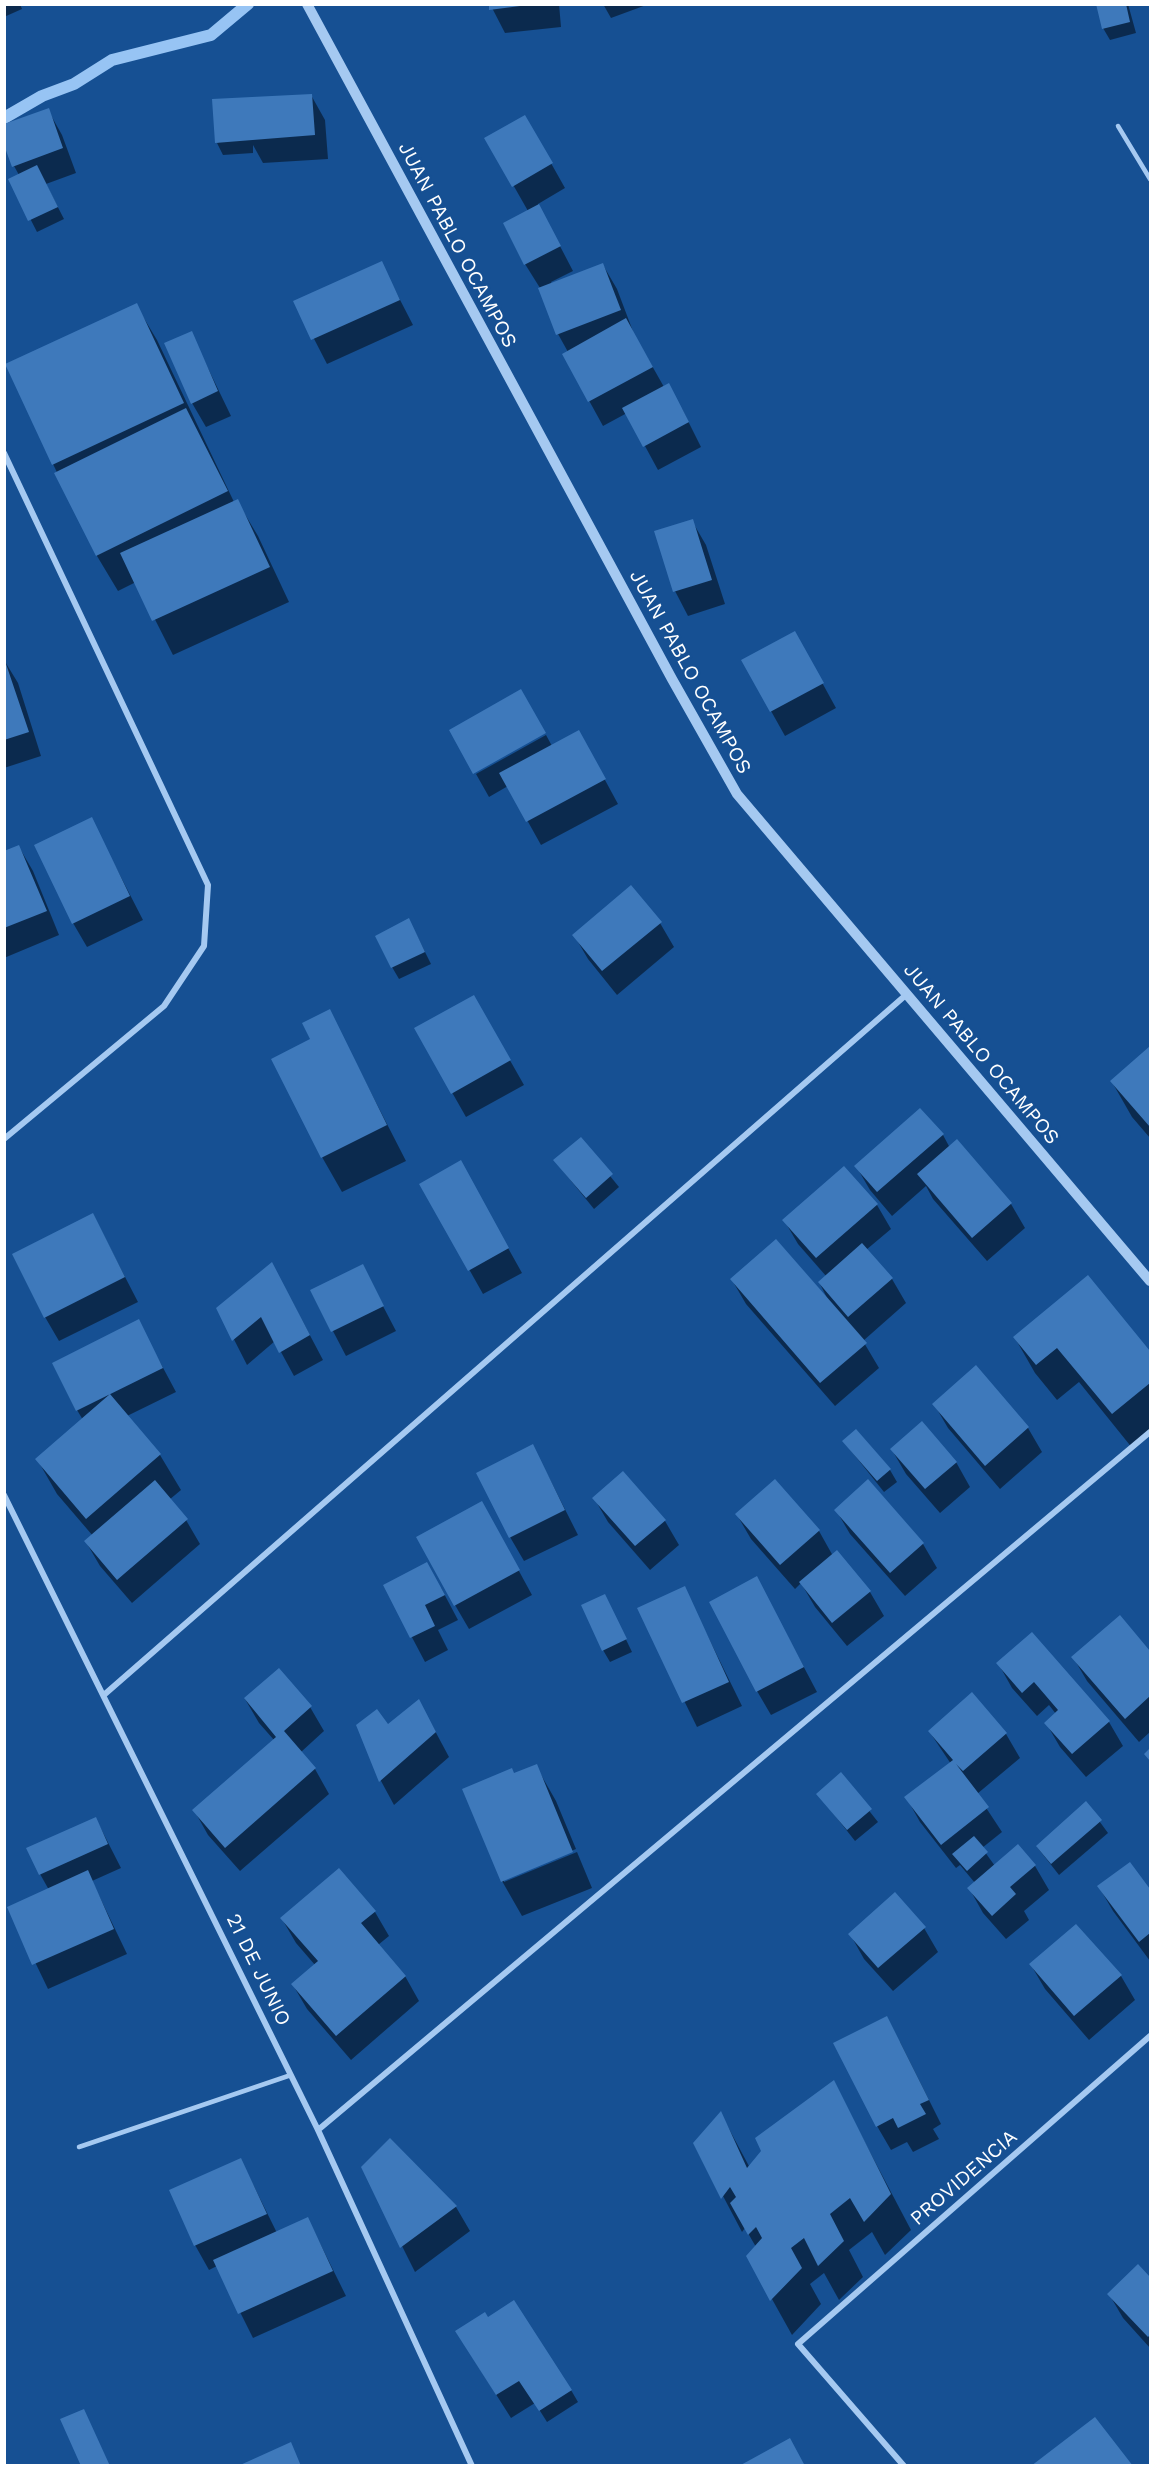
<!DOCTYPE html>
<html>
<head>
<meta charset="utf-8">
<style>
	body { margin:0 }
	#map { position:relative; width:1155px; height:2470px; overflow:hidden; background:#165093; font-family:"Work Sans",sans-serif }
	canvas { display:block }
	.frame { position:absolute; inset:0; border:6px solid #fff; pointer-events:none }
</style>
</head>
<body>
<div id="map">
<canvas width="1155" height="2470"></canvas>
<div class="frame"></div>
</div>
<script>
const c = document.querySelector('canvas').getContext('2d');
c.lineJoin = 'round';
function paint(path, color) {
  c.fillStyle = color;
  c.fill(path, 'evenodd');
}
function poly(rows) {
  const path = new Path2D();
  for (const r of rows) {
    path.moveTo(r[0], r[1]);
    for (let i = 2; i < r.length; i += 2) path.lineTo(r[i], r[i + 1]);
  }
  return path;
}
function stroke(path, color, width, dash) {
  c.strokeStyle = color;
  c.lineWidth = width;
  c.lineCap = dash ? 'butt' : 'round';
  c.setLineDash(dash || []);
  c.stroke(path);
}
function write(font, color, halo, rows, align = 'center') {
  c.font = font + ' "Work Sans",sans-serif';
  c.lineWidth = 4.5;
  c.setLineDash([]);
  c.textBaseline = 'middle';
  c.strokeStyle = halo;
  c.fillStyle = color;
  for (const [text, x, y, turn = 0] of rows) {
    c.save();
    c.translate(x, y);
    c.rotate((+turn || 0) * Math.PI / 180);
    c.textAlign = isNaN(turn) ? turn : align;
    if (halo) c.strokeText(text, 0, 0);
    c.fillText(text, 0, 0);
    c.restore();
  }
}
const shadow = poly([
	[4,4,20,4,22,9,4,17],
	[490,4,559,4,561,27,505,33],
	[603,4,649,4,611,18],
	[1098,4,1128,4,1136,33,1110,40,1103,28],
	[311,95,325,120,328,159,263,163,253,145,253,153,223,155,217,143],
	[48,110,62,135,76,173,46,184,64,219,37,232,10,179,19,175,14,166],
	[525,117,565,188,538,204,573,271,551,282,552,284,603,265,617,289,634,334,664,387,682,409,701,447,658,470,627,413,603,426,564,355,568,352,558,334,540,288,525,264,528,211,487,139],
	[381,263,413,325,327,364,295,302],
	[136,305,157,340,234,502,237,501,258,536,289,602,173,655,136,582,118,591,97,556,53,464],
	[191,333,231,416,206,427,192,403],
	[692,521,706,545,725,604,688,616,675,591],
	[808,657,836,708,785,736,743,661],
	[4,660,18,683,41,756,4,768],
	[546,735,552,746,592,756,618,804,541,845,508,786,489,797,476,774],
	[91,819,143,920,87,947,73,923],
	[19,847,33,871,59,935,4,958,4,853],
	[660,923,674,947,617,995,588,959,574,935],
	[415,932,431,964,399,979,392,967],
	[474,997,524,1085,466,1117,416,1029],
	[329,1011,406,1161,342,1192,322,1157,312,1040],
	[1150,1048,1150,1138,1132,1117,1112,1082],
	[943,1135,950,1148,957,1142,1011,1204,1025,1228,987,1261,933,1199,926,1186,892,1216,870,1190,856,1166],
	[580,1139,619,1187,594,1209,555,1161],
	[421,1184,474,1187,522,1273,483,1294],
	[877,1205,891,1229,866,1250,892,1279,906,1303,863,1341,879,1368,835,1406,746,1304,732,1280,829,1302,819,1282,826,1276,798,1244,784,1220],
	[93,1215,138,1302,59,1341,45,1317],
	[362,1266,396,1331,346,1356,312,1291],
	[1088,1277,1150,1353,1150,1435,1133,1449,1079,1382,1057,1400,1035,1373,1015,1338],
	[285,1288,323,1360,294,1376,275,1341,247,1365,218,1308],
	[138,1321,176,1392,127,1416,160,1455,181,1490,169,1500,186,1520,200,1544,132,1603,100,1566,86,1542,93,1536,57,1494,37,1459,83,1420,77,1410],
	[976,1368,1028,1428,1042,1452,1000,1489,948,1428,934,1404],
	[844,1442,890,1470,897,1482,884,1492],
	[533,1446,578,1535,524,1561,510,1537],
	[892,1450,956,1462,970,1487,940,1513,906,1474],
	[868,1481,923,1544,937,1568,905,1596,850,1534,836,1510],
	[594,1498,665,1521,679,1545,650,1570,608,1522],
	[737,1515,819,1531,833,1556,837,1552,870,1592,884,1616,847,1646,815,1607,801,1583,795,1589,751,1539],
	[495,1527,532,1595,469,1629,455,1605],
	[385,1586,441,1588,458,1620,438,1630,448,1650,425,1662],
	[684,1588,742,1706,697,1727,639,1609],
	[605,1596,632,1652,610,1662,603,1650],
	[770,1603,817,1692,771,1715,757,1691],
	[1120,1617,1150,1653,1150,1732,1139,1742,1087,1681,1073,1657],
	[1032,1634,1109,1722,1123,1746,1086,1777,1060,1747,1046,1723,1056,1714,1049,1705,1037,1716,1012,1688,998,1663],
	[245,1699,310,1707,324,1731,301,1752,315,1769,329,1794,240,1871,208,1835,194,1810,274,1740,259,1723],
	[419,1701,449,1757,394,1805,381,1781,358,1725,387,1727],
	[929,1731,1006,1734,1020,1758,977,1794,1002,1832,982,1848,995,1866,1035,1866,1049,1890,1024,1911,1029,1920,1006,1939,983,1913,969,1888,975,1883,960,1865,956,1868,920,1822,906,1797,951,1764],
	[536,1766,556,1801,576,1849,504,1879,504,1882,577,1852,592,1888,522,1916,502,1881,514,1775],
	[840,1774,878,1822,855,1841,818,1794],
	[1086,1803,1108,1833,1059,1875,1037,1847],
	[96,1819,121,1868,92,1881,127,1954,48,1989,9,1908,49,1890,40,1874],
	[1130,1864,1150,1892,1150,1961,1113,1911,1099,1887],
	[375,1912,389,1936,378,1945,405,1976,419,2001,351,2060,307,2009,293,1985,315,1965,296,1943,282,1919],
	[924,1928,938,1952,893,1991,864,1959,850,1934],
	[1031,1965,1121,1976,1135,2000,1089,2040,1045,1989],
	[900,2042,941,2124,933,2129,939,2139,913,2152,907,2142,891,2150,877,2126],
	[833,2082,911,2230,885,2255,872,2232,849,2250,863,2277,839,2300,824,2273,810,2284,821,2304,792,2335,748,2256,756,2247,745,2228,742,2232,695,2143,721,2114,750,2168],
	[390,2140,456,2207,470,2231,415,2272,363,2168],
	[241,2160,277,2233,308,2219,346,2296,253,2338,217,2266,209,2270,195,2245],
	[1138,2266,1150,2279,1150,2348,1123,2318,1109,2294],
	[488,2319,571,2390,578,2402,547,2422,535,2403,511,2418,471,2355]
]);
const stream = poly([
	[4,118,42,96,74,84,112,60,211,35,248,4]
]);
const building = poly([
	[489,4,520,4,520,6,489,10],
	[1096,4,1126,4,1130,22,1102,29],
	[312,94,315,135,215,143,212,99],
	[49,108,63,148,12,167,4,145,4,124],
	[525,115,553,163,512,187,484,138],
	[37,165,58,207,28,221,8,179],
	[539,204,561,246,524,265,503,223],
	[382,261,400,300,311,340,293,301],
	[603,263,621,310,556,335,538,288],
	[137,303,184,403,52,465,5,364],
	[626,318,653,367,588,402,562,354],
	[192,331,218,391,191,404,164,343],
	[669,383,689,422,643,447,622,408],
	[186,408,228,491,96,556,54,473],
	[238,499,270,567,152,621,120,553],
	[693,519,712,580,673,592,654,531],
	[795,631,824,683,770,712,741,660],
	[4,658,29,732,4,740],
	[521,689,546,733,473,774,449,730],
	[579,730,606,779,526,822,499,773],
	[92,817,130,896,72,924,34,845],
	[19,845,47,911,4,928,4,851],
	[631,885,662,922,602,971,572,935],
	[409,918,425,952,391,968,375,936],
	[474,995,511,1060,451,1094,414,1028],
	[330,1009,387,1125,321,1158,271,1059,310,1039,302,1023],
	[1150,1046,1150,1127,1110,1081],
	[920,1108,944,1134,877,1192,854,1166],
	[581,1137,613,1174,586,1198,553,1160],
	[957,1139,1012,1203,972,1238,917,1174],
	[461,1160,509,1248,468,1271,419,1184],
	[844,1166,878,1204,816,1258,782,1220],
	[93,1213,125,1277,44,1318,12,1254],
	[776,1239,867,1343,820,1383,730,1279],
	[862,1243,893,1278,848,1317,818,1282],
	[272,1262,310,1335,279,1353,261,1317,232,1341,216,1308],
	[363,1264,384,1306,331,1332,310,1290],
	[1088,1275,1150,1351,1150,1383,1112,1414,1057,1348,1036,1365,1013,1337],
	[139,1319,163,1368,76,1411,52,1363],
	[976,1365,1029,1427,985,1466,932,1404],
	[110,1394,161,1454,86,1519,35,1459],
	[922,1421,957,1462,925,1489,890,1449],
	[856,1429,891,1469,877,1481,842,1441],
	[533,1444,565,1510,509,1538,476,1473],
	[623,1471,666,1520,635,1546,592,1498],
	[775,1479,820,1530,780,1565,735,1514],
	[868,1479,924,1543,890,1573,834,1510],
	[155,1480,188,1519,117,1580,84,1541],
	[482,1501,520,1570,454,1606,416,1537],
	[837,1550,871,1591,832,1623,799,1582],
	[427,1562,445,1595,425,1605,435,1626,410,1638,383,1585],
	[757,1576,804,1667,756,1692,709,1602],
	[685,1586,729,1682,682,1703,637,1608],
	[605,1594,627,1639,602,1651,581,1605],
	[1120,1615,1150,1651,1150,1696,1125,1719,1071,1657],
	[1032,1632,1110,1721,1072,1754,1044,1723,1058,1710,1034,1682,1022,1693,996,1663],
	[279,1668,312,1706,284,1731,316,1768,225,1848,192,1810,276,1737,244,1698],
	[972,1692,1007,1733,963,1771,956,1764,989,1807,941,1845,904,1797,953,1760,928,1731],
	[419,1699,436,1732,379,1782,356,1725,377,1709,388,1724],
	[1150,1748,1150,1761,1144,1754],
	[537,1764,573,1852,501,1882,462,1789,512,1768,514,1773],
	[841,1772,872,1809,847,1830,816,1794],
	[1086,1801,1102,1820,1051,1864,1036,1846],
	[96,1817,108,1844,39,1875,26,1848],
	[974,1836,988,1852,967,1871,952,1854],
	[1018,1844,1036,1865,1010,1887,1016,1894,992,1916,967,1888],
	[1130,1862,1150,1889,1150,1933,1139,1942,1097,1886],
	[339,1868,376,1911,361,1923,406,1976,336,2036,291,1984,318,1961,280,1918],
	[88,1870,114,1929,32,1965,7,1907],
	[895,1892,926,1927,878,1968,848,1934],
	[1076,1924,1122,1975,1074,2016,1029,1964],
	[887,2016,929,2100,920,2104,926,2114,898,2128,893,2118,876,2127,833,2043],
	[834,2080,891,2194,864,2222,850,2198,830,2214,844,2241,818,2266,804,2238,791,2248,802,2268,770,2301,746,2256,762,2238,756,2227,748,2235,730,2203,736,2197,730,2187,721,2199,693,2143,721,2111,747,2168,761,2151,755,2138],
	[390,2138,457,2206,400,2248,361,2167],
	[241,2158,267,2214,194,2246,169,2190],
	[308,2217,333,2271,238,2314,213,2260],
	[1138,2264,1150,2277,1150,2335,1148,2337,1107,2294],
	[514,2300,572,2390,539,2411,519,2381,496,2395,455,2331,485,2312,488,2317],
	[84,2409,110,2466,81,2466,60,2419],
	[1095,2417,1133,2466,1031,2466],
	[790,2438,805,2466,739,2466],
	[291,2442,301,2466,238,2466]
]);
const service = poly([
	[1118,126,1150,179],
	[79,2147,291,2075]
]);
const minor = poly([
	[4,453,208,885,204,946,164,1006,4,1139],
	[4,1495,318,2130,472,2466],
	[105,1694,907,994],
	[318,2130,1150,1432],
	[904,2466,798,2344,1150,2036]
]);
const tertiary = poly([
	[307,4,672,679,737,794,1150,1281]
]);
const streetNames = [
	["JUAN PABLO OCAMPOS",457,245,62],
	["JUAN PABLO OCAMPOS",690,672,61],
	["JUAN PABLO OCAMPOS",981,1054,50],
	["21 DE JUNIO",258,1970,64],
	["PROVIDENCIA",964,2178,-41]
];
paint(shadow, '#0007');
stroke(stream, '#97c4f4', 12);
paint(building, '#3e79bb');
stroke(service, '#a5c9f1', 4.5);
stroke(minor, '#a5c9f1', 6);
stroke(tertiary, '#a5c9f1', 10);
write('20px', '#fff', '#165093', streetNames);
</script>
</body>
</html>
